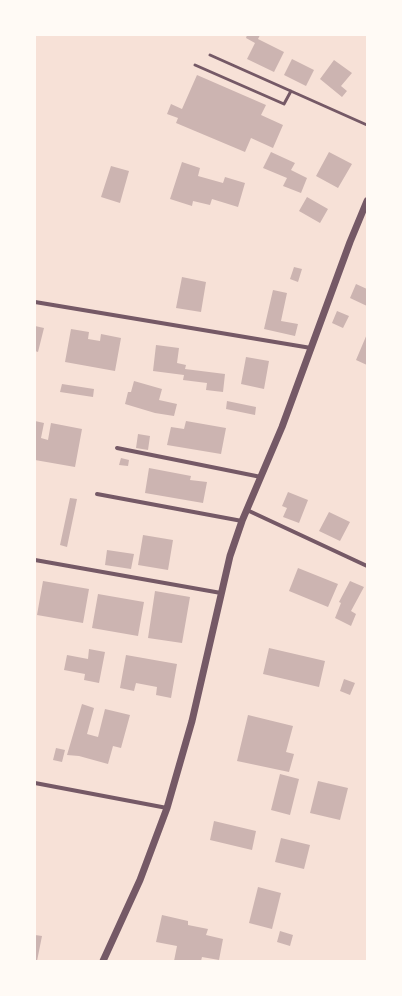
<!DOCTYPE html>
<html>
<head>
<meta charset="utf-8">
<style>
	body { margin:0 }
	#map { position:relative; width:402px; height:996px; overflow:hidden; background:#f7e1d7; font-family:"Work Sans",sans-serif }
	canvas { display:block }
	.frame { position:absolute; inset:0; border:36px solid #fffaf5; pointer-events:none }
</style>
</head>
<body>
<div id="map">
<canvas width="402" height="996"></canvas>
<div class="frame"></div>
</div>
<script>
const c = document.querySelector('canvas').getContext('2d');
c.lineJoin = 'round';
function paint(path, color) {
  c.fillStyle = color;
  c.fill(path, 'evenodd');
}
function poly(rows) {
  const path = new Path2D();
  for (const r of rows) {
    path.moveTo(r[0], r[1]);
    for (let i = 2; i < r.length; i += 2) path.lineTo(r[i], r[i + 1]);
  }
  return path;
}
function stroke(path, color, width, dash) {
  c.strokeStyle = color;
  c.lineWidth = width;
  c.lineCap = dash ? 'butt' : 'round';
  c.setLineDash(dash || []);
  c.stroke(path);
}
const building = poly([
	[247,35,260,35,258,39,284,52,274,72,247,59,255,43,246,38],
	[292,59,314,70,306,86,284,75],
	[334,60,352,73,341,86,347,91,342,97,320,79],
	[197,75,266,105,261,115,283,125,273,148,251,138,245,152,176,123,178,118,167,114,171,104,182,109],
	[271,152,295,163,291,170,307,178,301,193,283,186,287,178,263,168],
	[329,152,352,164,338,188,316,176],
	[182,162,200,168,198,176,223,183,225,177,245,183,238,207,212,199,210,205,193,201,192,206,170,199],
	[111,166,129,171,120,203,101,197],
	[307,197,328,209,320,223,299,211],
	[294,267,302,269,298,282,290,279],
	[182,277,206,282,201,312,176,308],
	[356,284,367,289,367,306,350,298],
	[273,290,287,293,281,321,298,324,295,336,264,329],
	[337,311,349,316,343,328,332,323],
	[35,326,44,328,38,352,35,351],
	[71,329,89,332,88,339,100,341,101,334,121,338,115,371,65,362],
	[367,334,367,365,356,360],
	[156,345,179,348,177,363,186,365,185,369,225,374,223,392,206,390,207,383,183,380,184,375,153,371],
	[246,357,269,361,264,389,241,384],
	[134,381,162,389,159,400,177,404,174,416,155,413,125,404,128,392,131,392],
	[62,384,94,389,93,397,60,392],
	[227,401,256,407,255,415,226,409],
	[35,421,44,423,41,438,48,440,51,423,82,429,75,467,35,460],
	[186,421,226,428,221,454,167,445,171,427,184,429],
	[138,434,150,436,148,450,136,448],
	[121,458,129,460,128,466,119,465],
	[149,468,191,476,190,480,207,482,203,503,145,493],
	[288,492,308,500,299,523,283,517,287,508,282,506],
	[70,498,77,499,67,547,60,545],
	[329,512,350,522,340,541,319,531],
	[143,535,173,540,168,570,138,565],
	[107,550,134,554,131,569,105,565],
	[298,568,338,584,328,607,289,591],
	[43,581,89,589,83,623,37,615],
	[350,581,364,587,351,611,356,614,351,626,335,618,341,603,339,602],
	[155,591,190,597,182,643,148,638],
	[98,594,144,602,138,636,92,628],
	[269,648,325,661,319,687,263,674],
	[89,649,105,652,99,683,84,680,85,674,64,670,67,655,88,659],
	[126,655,177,664,171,698,156,695,157,687,136,683,134,691,120,688],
	[344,679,355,683,350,695,340,691],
	[82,704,94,708,87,734,98,737,105,709,130,715,121,748,113,746,108,764,79,756,67,755],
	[248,715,293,726,286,752,294,754,289,772,237,761],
	[56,748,65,750,62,762,53,760],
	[280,774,299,779,290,815,271,810],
	[318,781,348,788,340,820,310,813],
	[214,821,256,831,252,850,210,840],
	[281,838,310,845,304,869,275,862],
	[258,887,281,893,272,929,249,923],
	[162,915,188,921,188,925,208,929,206,935,223,939,219,960,202,957,201,961,174,961,177,946,156,942],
	[280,931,293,935,290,946,277,942],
	[35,935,42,936,37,961,35,961]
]);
const service = poly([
	[210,55,367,125],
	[195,65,284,104,291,91]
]);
const minor = poly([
	[35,302,311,348],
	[117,448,261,477],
	[97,494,242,521],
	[247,510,367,566],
	[35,560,221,593],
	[35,783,167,808]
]);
const tertiary = poly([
	[103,961,140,880,167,808,192,721,230,556,242,521,282,427,350,242,367,201]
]);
paint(building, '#ccb4b1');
stroke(service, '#755966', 3);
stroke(minor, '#755966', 4);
stroke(tertiary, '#755966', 7);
</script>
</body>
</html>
